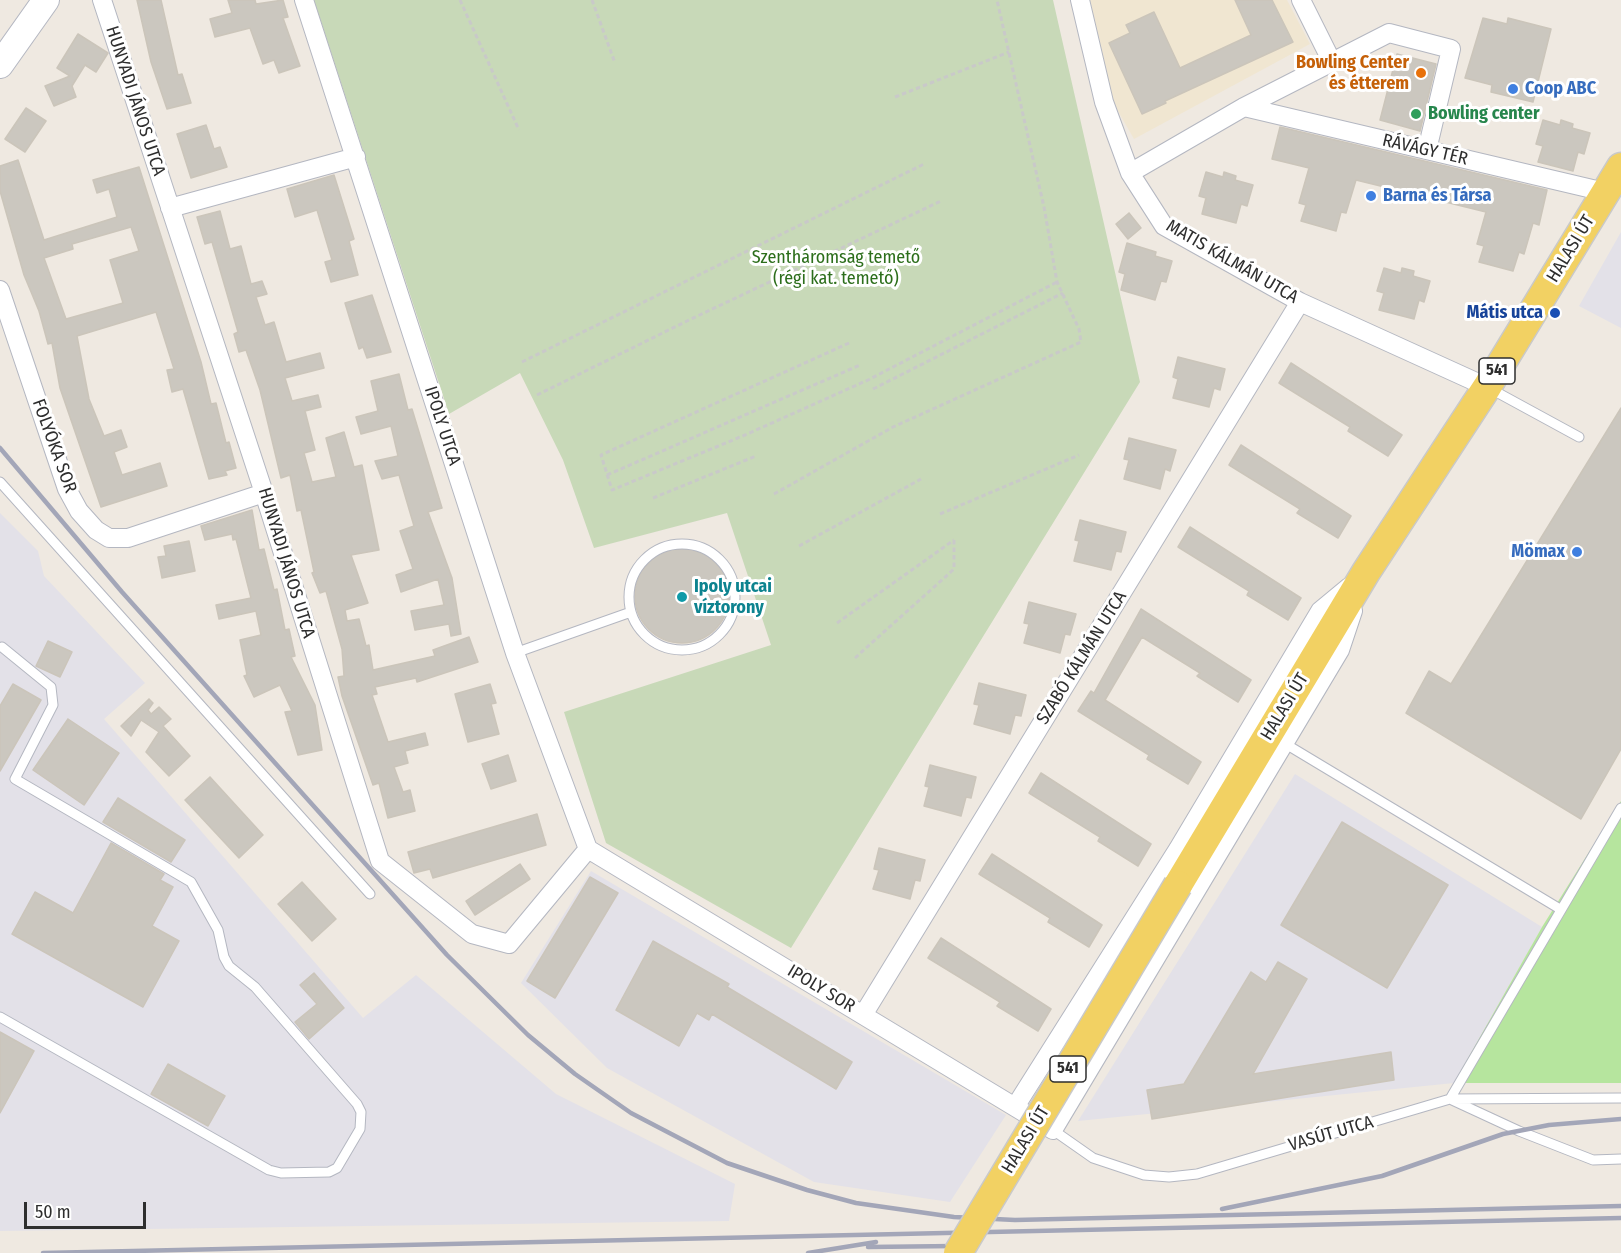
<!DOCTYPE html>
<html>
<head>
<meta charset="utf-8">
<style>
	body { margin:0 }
	#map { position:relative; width:1621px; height:1253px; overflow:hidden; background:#efe9e1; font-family:"Fira Sans Condensed",sans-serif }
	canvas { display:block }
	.scale { position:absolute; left:24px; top:1202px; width:122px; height:27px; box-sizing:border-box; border:3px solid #2e2e2e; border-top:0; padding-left:8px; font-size:18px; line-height:21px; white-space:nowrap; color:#2e2e2e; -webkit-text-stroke:4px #fff; paint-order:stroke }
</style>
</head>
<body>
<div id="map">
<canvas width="1621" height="1253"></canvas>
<div class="scale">50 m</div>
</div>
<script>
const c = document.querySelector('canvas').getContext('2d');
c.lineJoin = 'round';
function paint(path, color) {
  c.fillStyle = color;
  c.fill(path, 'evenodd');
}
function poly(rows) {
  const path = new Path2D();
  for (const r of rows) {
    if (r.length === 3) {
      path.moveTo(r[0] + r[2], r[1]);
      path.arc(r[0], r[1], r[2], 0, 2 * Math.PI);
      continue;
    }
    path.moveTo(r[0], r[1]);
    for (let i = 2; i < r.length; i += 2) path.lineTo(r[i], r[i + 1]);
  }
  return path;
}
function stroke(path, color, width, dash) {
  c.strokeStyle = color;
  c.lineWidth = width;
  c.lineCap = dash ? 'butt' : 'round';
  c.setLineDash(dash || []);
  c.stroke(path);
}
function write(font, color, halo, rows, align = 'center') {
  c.font = font + ' "Fira Sans Condensed",sans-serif';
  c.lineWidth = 6;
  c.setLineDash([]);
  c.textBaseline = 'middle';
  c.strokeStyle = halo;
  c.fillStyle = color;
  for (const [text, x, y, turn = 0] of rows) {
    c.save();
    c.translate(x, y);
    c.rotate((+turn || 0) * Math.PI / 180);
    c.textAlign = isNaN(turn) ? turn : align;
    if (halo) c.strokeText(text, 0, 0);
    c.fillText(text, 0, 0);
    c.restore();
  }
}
const industrial = poly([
	[1621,232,1621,328,1579,306],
	[0,513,38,551,44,576,145,683,104,719,363,1018,416,975,556,1094,735,1184,729,1221,0,1231],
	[1295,774,1542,927,1454,1083,1078,1121],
	[591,871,1006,1115,950,1202,814,1182,607,1068,521,983]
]);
const education = poly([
	[1090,0,1287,0,1310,44,1134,139,1111,99]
]);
const green = poly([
	[1621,801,1621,1083,1454,1083,1542,927]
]);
const cemetery = poly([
	[314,0,1053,0,1140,382,791,948,606,843,564,712,771,645,727,513,594,548,563,460,520,373,449,414]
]);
const building = poly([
	[137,0,161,0,178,75,182,74,191,103,167,109,151,62,137,0],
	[228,0,255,0,256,4,283,0,288,17,283,18,300,66,279,73,274,60,263,64,250,28,215,37,210,19,232,13,228,0],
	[1235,0,1272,0,1293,42,1165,101,1166,103,1142,114,1109,43,1130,33,1126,25,1154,12,1180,68,1251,35,1235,0],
	[1483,18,1507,24,1508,18,1551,29,1533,102,1491,92,1492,85,1465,78,1483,18],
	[78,34,108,53,96,72,85,65,72,86,76,97,54,106,45,86,70,76,57,68,78,34],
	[1397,54,1436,64,1420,131,1380,120,1397,54],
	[26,108,46,121,25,152,5,139,26,108],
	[1543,120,1560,125,1561,120,1573,124,1572,128,1590,133,1584,154,1578,152,1573,171,1538,162,1543,146,1536,144,1543,120],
	[206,125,214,149,220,147,227,167,191,178,177,134,206,125],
	[1280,127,1547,190,1539,225,1533,223,1524,254,1519,252,1513,271,1479,262,1484,246,1477,244,1486,212,1356,180,1346,213,1341,212,1336,231,1301,221,1306,205,1299,203,1309,168,1272,159,1280,127],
	[18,160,44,240,117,217,109,189,97,193,93,180,139,167,201,362,211,404,216,403,226,443,229,442,236,468,225,471,227,475,209,479,183,389,172,392,167,370,174,369,156,312,77,336,89,399,104,436,121,430,127,447,114,452,122,475,160,463,167,486,101,507,60,388,52,343,48,344,39,311,24,275,0,191,0,166,18,160],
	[131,227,139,251,110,260,123,303,66,319,44,258,73,249,72,244,131,227],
	[1206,172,1223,177,1224,172,1236,176,1235,180,1253,185,1247,206,1241,204,1236,223,1202,214,1206,198,1199,196,1206,172],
	[334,175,354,239,349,241,358,275,331,282,325,262,332,260,317,210,295,217,287,189,334,175],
	[220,211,230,249,241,246,251,284,262,281,267,294,256,297,265,325,274,322,286,362,320,353,324,368,285,378,292,401,318,395,321,407,305,411,315,450,304,453,312,482,336,477,326,438,344,432,354,467,362,465,379,550,351,555,368,603,345,610,347,621,359,619,366,646,369,645,373,670,435,656,433,650,469,637,478,662,417,682,416,678,375,687,377,694,372,695,388,742,425,733,428,745,405,751,408,763,394,767,403,792,410,790,415,811,388,818,379,783,373,785,342,696,338,677,344,676,342,649,326,591,320,593,312,573,314,572,301,510,297,511,290,475,281,478,260,390,246,350,239,352,234,334,238,332,212,242,205,244,197,217,220,211],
	[1129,213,1141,228,1128,239,1116,224,1129,213],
	[1127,243,1156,252,1155,256,1172,261,1166,282,1161,281,1155,300,1121,290,1125,274,1119,272,1127,243],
	[1384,268,1401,273,1402,268,1414,271,1413,276,1430,281,1424,302,1419,300,1414,319,1379,310,1384,293,1377,291,1384,268],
	[372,295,391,352,367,358,363,347,359,349,345,303,372,295],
	[1178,357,1225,369,1220,390,1214,388,1209,407,1173,398,1178,379,1173,377,1178,357],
	[1291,363,1402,435,1388,456,1348,431,1350,427,1279,383,1291,363],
	[399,374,408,410,412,409,442,508,428,512,452,578,461,634,451,636,449,624,415,630,411,611,444,605,438,579,401,592,396,575,413,569,400,531,414,526,399,475,382,479,375,461,398,456,391,426,361,434,356,417,378,411,371,381,399,374],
	[1621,408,1621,749,1581,819,1406,713,1429,671,1451,684,1621,408],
	[1129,438,1176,450,1170,471,1165,469,1160,489,1124,479,1129,460,1124,459,1129,438],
	[1241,445,1351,516,1338,538,1297,513,1300,509,1229,465,1241,445],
	[252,510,259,550,264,549,274,590,277,589,285,630,289,629,295,656,291,657,315,705,322,750,298,755,285,712,292,711,280,685,254,697,244,676,247,675,240,640,261,635,256,611,219,619,216,605,251,598,236,539,233,540,232,534,205,540,201,526,252,510],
	[1080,520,1126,532,1121,552,1116,551,1111,570,1074,561,1079,541,1075,540,1080,520],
	[1190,527,1301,598,1288,620,1247,595,1249,591,1178,547,1190,527],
	[189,541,195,571,162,578,158,557,166,556,164,546,189,541],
	[682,596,47],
	[1029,602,1076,614,1070,635,1065,634,1060,653,1024,643,1029,624,1024,623,1029,602],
	[1141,609,1251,680,1238,702,1197,676,1200,673,1142,637,1105,700,1201,762,1188,784,1147,759,1149,755,1078,711,1091,691,1094,693,1141,609],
	[48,641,72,652,60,677,36,666,48,641],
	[979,683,1026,695,1021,716,1015,715,1010,734,974,724,979,705,974,704,979,683],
	[13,684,41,700,0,771,0,706,13,684],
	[490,684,496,703,491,704,499,734,468,742,455,694,490,684],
	[149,699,153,703,148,710,151,714,159,707,171,719,163,726,190,756,169,776,146,752,159,732,141,720,131,736,121,726,149,699],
	[68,719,119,753,84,805,33,770,68,719],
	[508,755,516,781,491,789,482,764,508,755],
	[930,765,976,777,971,798,966,797,961,816,924,806,929,787,925,786,930,765],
	[1041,773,1151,844,1138,866,1098,841,1100,837,1029,793,1041,773],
	[210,777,263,835,239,858,185,800,210,777],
	[118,798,185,840,171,862,103,822,118,798],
	[537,814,546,845,433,878,430,869,414,873,408,852,537,814],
	[1342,822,1448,885,1387,988,1281,925,1342,822],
	[111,843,164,874,160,880,173,887,152,926,179,941,143,1007,12,934,35,892,73,913,111,843],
	[879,848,925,860,920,881,915,880,910,899,873,889,879,870,874,869,879,848],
	[992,854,1102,925,1089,947,1048,922,1050,918,979,874,992,854],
	[520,864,530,879,475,915,466,901,520,864],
	[590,877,618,893,555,998,527,981,590,877],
	[302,882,336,919,312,941,278,904,302,882],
	[941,938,1051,1009,1038,1031,997,1006,1000,1002,928,958,941,938],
	[653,941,729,984,727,987,852,1062,836,1089,712,1014,709,1020,697,1013,679,1046,616,1010,653,941],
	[1278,962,1307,979,1253,1074,1391,1052,1394,1080,1152,1119,1147,1090,1184,1084,1251,972,1266,982,1278,962],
	[314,973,344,1008,309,1039,295,1022,317,1004,300,985,314,973],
	[0,1032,34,1051,0,1113,0,1032],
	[168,1064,225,1096,208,1126,151,1094,168,1064]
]);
const path = poly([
	[460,0,519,130],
	[592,0,615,63],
	[895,97,1009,52],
	[849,343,601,455,612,490,745,435,868,380,1057,282],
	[522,362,924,164],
	[873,389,1063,293],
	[537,395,689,320,941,201],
	[607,475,860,365],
	[774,494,893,427,1081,342,1079,329,1057,282,1044,207,997,0],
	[653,498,756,456],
	[940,514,1079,455],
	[799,546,921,479],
	[837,623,954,540],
	[855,658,954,569,954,540]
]);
const lane = poly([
	[1489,388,1579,437],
	[0,482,370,894],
	[682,597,53],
	[515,653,631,612],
	[1284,743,1560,909],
	[0,1017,269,1170,281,1173,329,1172,337,1168,360,1129,361,1112,357,1104,255,987,229,966,224,957,218,930,191,882,15,779,53,705,51,687,2,647],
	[1450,1099,1621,808],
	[1452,1100,1519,1131,1593,1160,1621,1159],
	[1053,1130,1093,1158,1144,1175,1169,1177,1197,1174,1450,1099,1621,1098]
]);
const street = poly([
	[102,0,264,493,380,861,472,934,509,944,588,849],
	[304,0,515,653,588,849],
	[1080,0,1104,102,1130,173,1164,226,1300,302,1487,387],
	[1301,0,1332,62],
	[1244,107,1605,192],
	[1130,173,1244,107,1389,33,1451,49,1427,150],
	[170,208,356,157],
	[0,290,67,489,79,511,96,530,109,538,128,538,264,493],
	[588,849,1053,1130,1340,650,1353,611],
	[863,1015,1300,302],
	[1015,1107,1178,849,1320,611,1349,587]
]);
const secondary = poly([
	[0,65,46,0]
]);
const primary = poly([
	[1178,885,1366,572,1487,387,1621,167]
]);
const rail = poly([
	[0,448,122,592,447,955,528,1035,575,1074,631,1113,727,1163,807,1190,856,1203,954,1217,1015,1220,1621,1206],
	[1222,1209,1382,1176,1503,1134,1549,1125,1621,1119],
	[868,1247,955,1246],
	[43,1253,1621,1218],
	[808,1253,876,1242]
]);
const primaryBridge = poly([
	[958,1253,1178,885]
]);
const markers = [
	[1421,73,6,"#e8710a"],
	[1513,89,6,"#3f7fe0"],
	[1416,114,6,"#2e9e5b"],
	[1371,196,6,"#3f7fe0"],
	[1555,313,6,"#1a4fb4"],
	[1577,552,6,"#3f7fe0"],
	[682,597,6,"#0f9aa8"]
];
const shields = [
	[1497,371,36],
	[1068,1069,36]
];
const shieldNames = [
	["541",1497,371],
	["541",1068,1069]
];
const foodNames = [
	["Bowling Center",1409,63],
	["és étterem",1409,84]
];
const shopNames = [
	["Coop ABC",1525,89],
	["Barna és Társa",1383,196],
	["Mömax",1565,552,"right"]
];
const streetNames = [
	["HUNYADI JÁNOS UTCA",135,101,72],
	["RÁVÁGY TÉR",1425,150,13],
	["HALASI ÚT",1571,249,-59],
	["MATIS KÁLMÁN UTCA",1232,262,30],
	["IPOLY UTCA",442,426,72],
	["FOLYÓKA SOR",54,446,70],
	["HUNYADI JÁNOS UTCA",286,563,73],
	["SZABÓ KÁLMÁN UTCA",1082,658,-58],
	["HALASI ÚT",1285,707,-59],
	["IPOLY SOR",821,989,31],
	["VASÚT UTCA",1331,1134,-16],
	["HALASI ÚT",1026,1140,-59]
];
const leisureNames = [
	["Bowling center",1428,114]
];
const parkNames = [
	["Szentháromság temető",836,258],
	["(régi kat. temető)",836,279]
];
const transitNames = [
	["Mátis utca",1543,313]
];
const cultureNames = [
	["Ipoly utcai",694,587],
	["víztorony",694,608]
];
paint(industrial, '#e3e1e8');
paint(education, '#f0e6d1');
paint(green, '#b6e59e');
paint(cemetery, '#c8d9b8');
paint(building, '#cbc7bf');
stroke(building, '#cbc5ba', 1.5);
stroke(lane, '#b4b7c1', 11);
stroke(street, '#b4b7c1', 20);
stroke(secondary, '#b4b7c1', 28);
stroke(primary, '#c9c9c9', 31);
stroke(path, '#c9c9c9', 3, [4.5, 3]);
stroke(lane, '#fff', 9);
stroke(street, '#fff', 18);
stroke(secondary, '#fff', 26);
stroke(primary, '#f2d163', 28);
stroke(rail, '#a3a6b8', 4.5);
stroke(primaryBridge, '#c9c9c9', 31, []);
stroke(primaryBridge, '#f2d163', 28);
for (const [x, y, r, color] of markers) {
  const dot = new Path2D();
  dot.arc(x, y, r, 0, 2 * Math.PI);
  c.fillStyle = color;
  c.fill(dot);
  stroke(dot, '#fff', 2);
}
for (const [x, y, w] of shields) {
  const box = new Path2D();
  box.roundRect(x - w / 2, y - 13, w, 26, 4.5);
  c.fillStyle = '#fff';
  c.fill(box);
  stroke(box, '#2e2e2e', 1.5);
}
write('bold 16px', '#2e2e2e', null, shieldNames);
write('bold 18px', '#c56008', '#fff', foodNames, 'right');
write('bold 18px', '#366cbe', '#fff', shopNames, 'left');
write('18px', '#2e2e2e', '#fff', streetNames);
write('bold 18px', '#27864d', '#fff', leisureNames, 'left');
write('18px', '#2c6e1b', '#fff', parkNames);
write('bold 18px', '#164399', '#fff', transitNames, 'right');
write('bold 18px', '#0d838f', '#fff', cultureNames, 'left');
</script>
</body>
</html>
